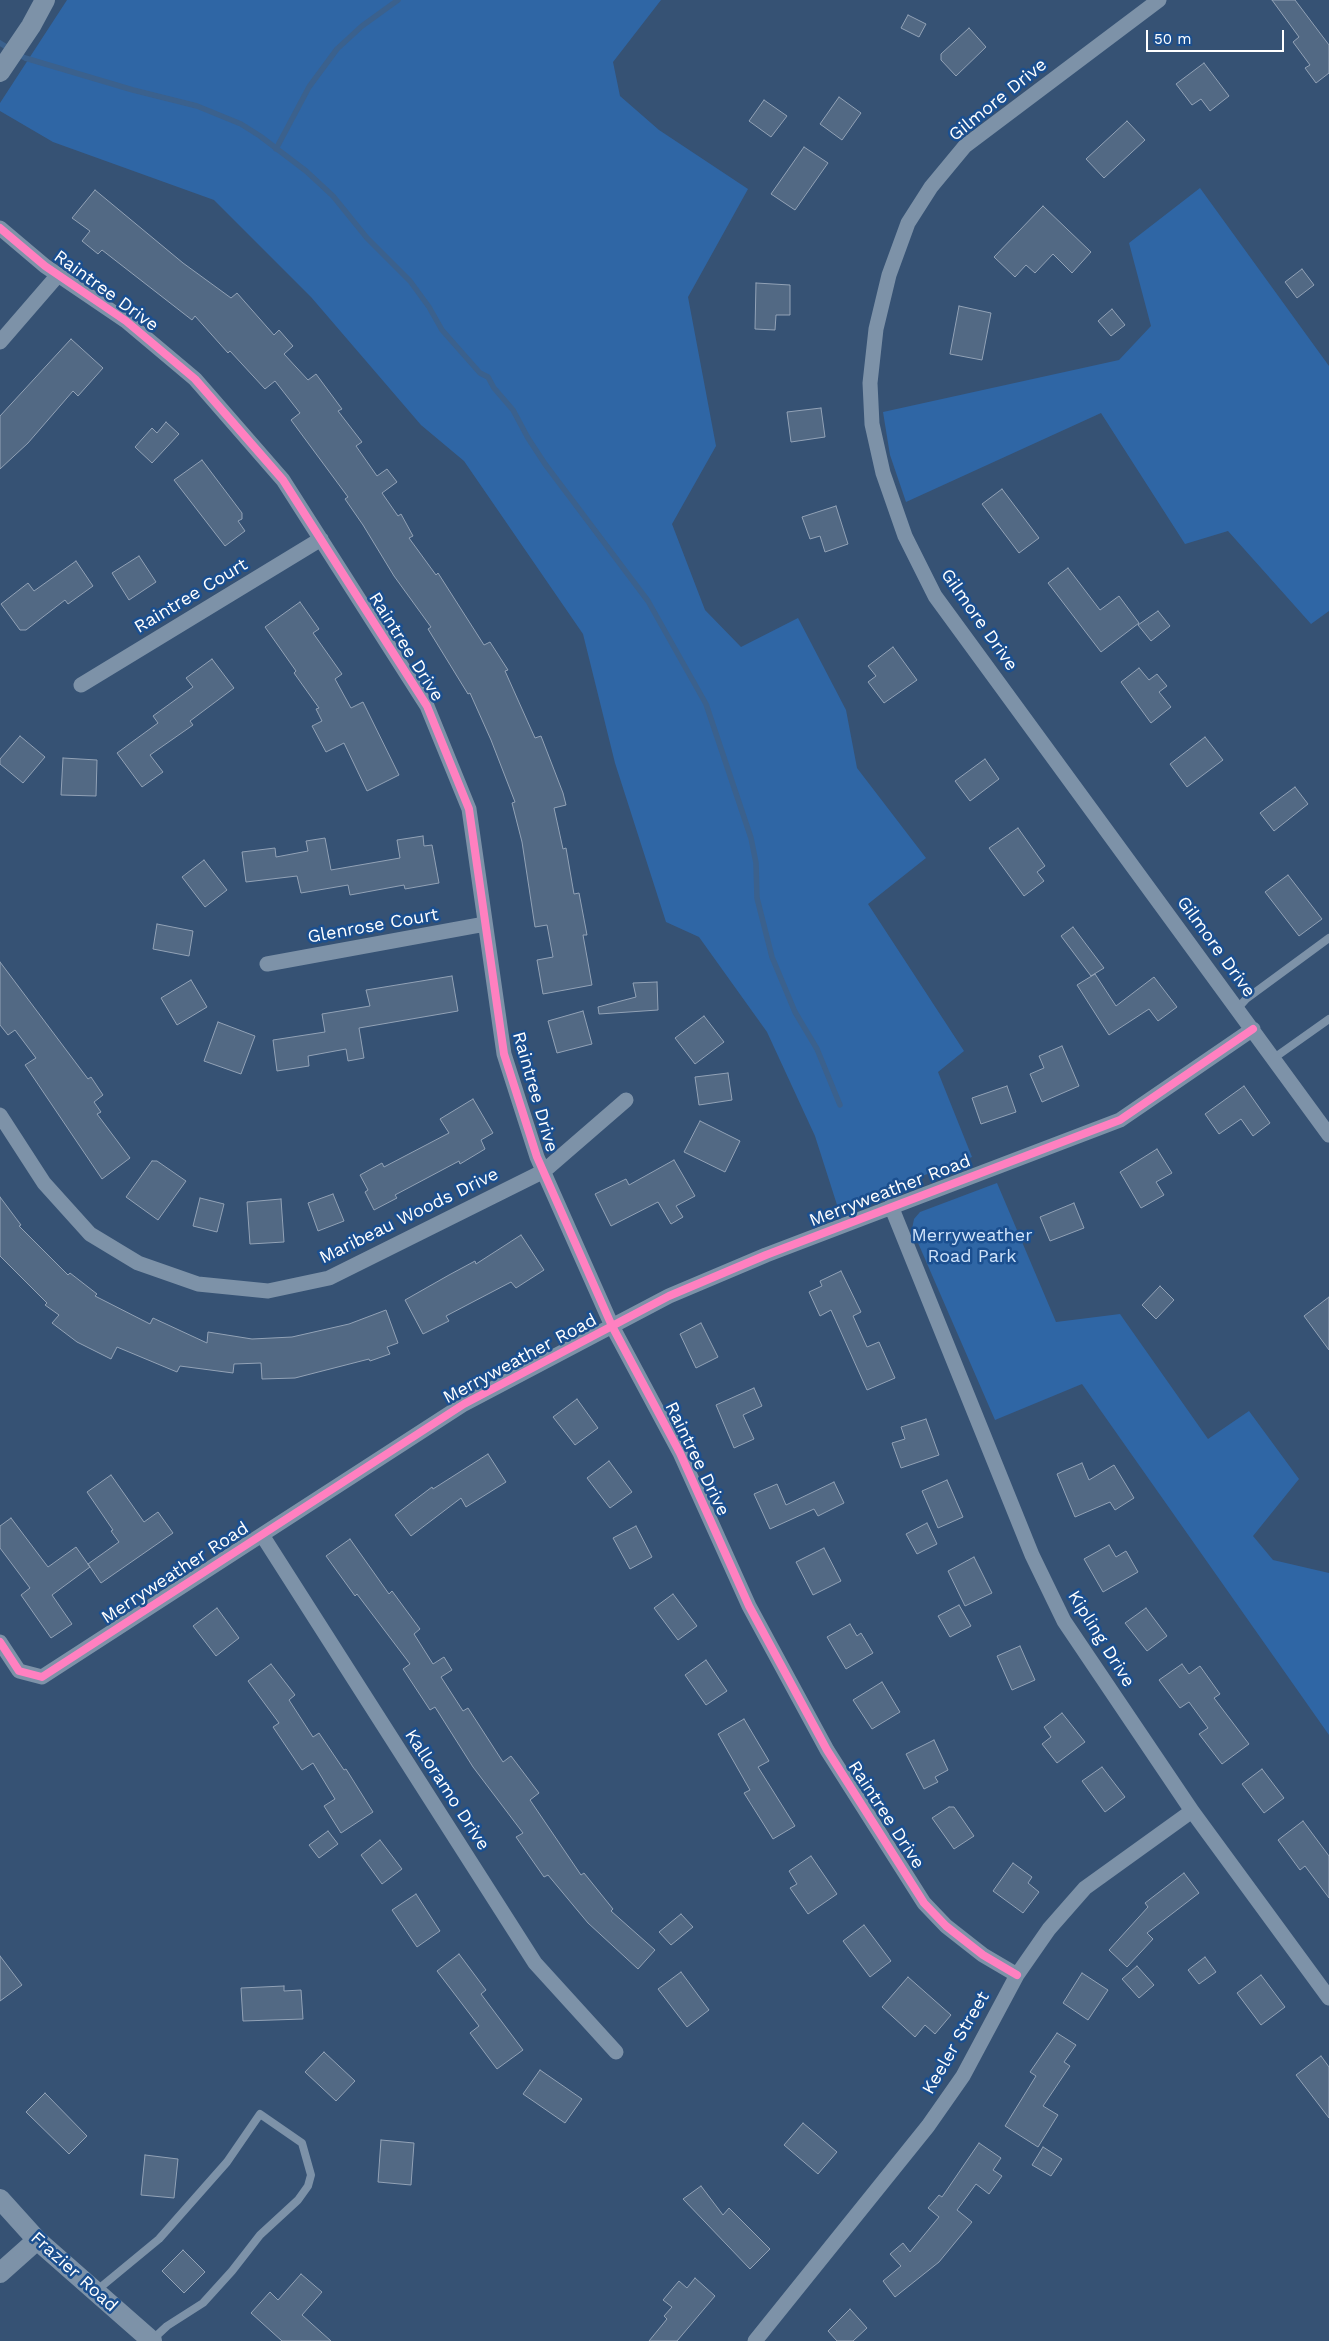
<!DOCTYPE html>
<html>
<head>
<meta charset="utf-8">
<style>
	body { margin:0 }
	#map { position:relative; width:1329px; height:2341px; overflow:hidden; background:#365274; font-family:"Work Sans",sans-serif }
	canvas { display:block }
	.scale { position:absolute; left:1146px; top:30px; width:138px; height:22px; box-sizing:border-box; border:2px solid #fff; border-top:0; padding-left:6px; font-size:15px; line-height:18px; white-space:nowrap; color:#fff; -webkit-text-stroke:4px #1b4f8f; paint-order:stroke }
</style>
</head>
<body>
<div id="map">
<canvas width="1329" height="2341"></canvas>
<div class="scale">50 m</div>
</div>
<script>
const c = document.querySelector('canvas').getContext('2d');
c.lineJoin = 'round';
function paint(path, color) {
  c.fillStyle = color;
  c.fill(path, 'evenodd');
}
function poly(rows) {
  const path = new Path2D();
  for (const r of rows) {
    path.moveTo(r[0], r[1]);
    for (let i = 2; i < r.length; i += 2) path.lineTo(r[i], r[i + 1]);
  }
  return path;
}
function stroke(path, color, width, dash) {
  c.strokeStyle = color;
  c.lineWidth = width;
  c.lineCap = dash ? 'butt' : 'round';
  c.setLineDash(dash || []);
  c.stroke(path);
}
function write(font, color, halo, rows, align = 'center') {
  c.font = font + ' "Work Sans",sans-serif';
  c.lineWidth = 5;
  c.setLineDash([]);
  c.textBaseline = 'middle';
  c.strokeStyle = halo;
  c.fillStyle = color;
  for (const [text, x, y, turn = 0] of rows) {
    c.save();
    c.translate(x, y);
    c.rotate((+turn || 0) * Math.PI / 180);
    c.textAlign = isNaN(turn) ? turn : align;
    if (halo) c.strokeText(text, 0, 0);
    c.fillText(text, 0, 0);
    c.restore();
  }
}
const green = poly([
	[67,0,661,0,613,62,620,96,659,130,748,189,688,297,716,446,672,524,705,610,741,647,798,618,846,710,857,768,926,858,868,904,964,1051,938,1072,972,1157,838,1208,815,1136,767,1032,699,937,666,922,615,763,583,634,464,461,421,425,311,297,214,200,53,142,0,111,0,103],
	[1200,188,1329,366,1329,611,1311,624,1228,531,1185,544,1101,413,906,502,890,455,883,412,1119,360,1151,326,1129,243],
	[997,1183,1056,1322,1120,1314,1208,1439,1249,1411,1299,1479,1253,1536,1273,1560,1329,1573,1329,1735,1082,1384,995,1420,912,1229,914,1219,920,1212]
]);
const stream = poly([
	[0,43,25,58,133,90,197,106,241,124,260,136,306,171,333,196,367,238,410,281,429,307,442,330,480,373,488,377,494,388,513,410,528,438,545,464,648,601,706,704,751,838,756,863,757,898,772,957,795,1012,817,1049,840,1105],
	[276,149,309,87,337,49,362,26,398,0]
]);
const building = poly([
	[1272,0,1295,0,1329,45,1329,73,1316,83,1305,68,1310,65,1293,42,1299,37,1272,0],
	[908,15,926,24,919,37,901,28,908,15],
	[969,28,986,47,956,76,941,60,941,54,969,28],
	[1204,63,1229,96,1210,111,1201,99,1192,105,1176,84,1204,63],
	[839,97,861,113,842,140,820,124,839,97],
	[764,100,787,116,771,137,749,121,764,100],
	[1127,121,1145,140,1104,178,1086,159,1127,121],
	[804,147,828,163,795,210,771,194,804,147],
	[95,190,183,263,231,298,237,293,274,335,279,330,293,346,284,354,308,380,316,374,342,409,338,411,362,442,356,446,377,476,387,469,397,482,382,493,398,516,401,514,413,536,409,538,436,575,438,573,484,645,490,642,508,670,505,671,535,738,541,736,563,793,566,805,554,808,563,849,566,848,574,894,579,893,587,935,583,935,592,985,543,994,537,960,553,957,547,925,535,927,522,842,512,803,515,802,491,740,470,693,468,694,428,629,431,627,394,576,363,525,345,499,348,497,291,420,300,413,275,381,265,389,230,351,228,353,195,316,192,320,102,250,98,254,82,241,90,231,72,218,95,190],
	[1043,206,1091,252,1072,273,1053,254,1035,273,1026,265,1015,277,994,257,1043,206],
	[1302,269,1314,285,1297,298,1285,282,1302,269],
	[756,283,790,285,790,315,776,315,775,330,755,329,756,283],
	[959,306,991,313,982,360,950,354,959,306],
	[1112,309,1125,325,1111,336,1098,321,1112,309],
	[71,339,103,368,78,396,73,391,28,443,0,469,0,416,71,339],
	[821,408,825,437,791,442,787,412,821,408],
	[166,422,179,434,152,463,135,447,152,428,157,433,166,422],
	[202,460,242,513,242,519,238,521,245,531,225,546,174,480,202,460],
	[1002,489,1039,538,1019,553,982,504,1002,489],
	[836,506,848,544,825,552,820,536,810,539,802,517,836,506],
	[139,556,156,582,129,600,112,573,139,556],
	[76,561,93,586,68,604,65,600,26,630,20,630,1,604,28,583,34,591,76,561],
	[1068,568,1100,610,1119,596,1139,623,1101,652,1048,583,1068,568],
	[300,602,319,629,313,633,342,674,335,679,351,708,363,702,399,775,367,791,344,743,326,752,312,726,322,721,316,709,319,708,294,673,296,671,265,627,300,602],
	[1158,611,1170,626,1151,641,1138,625,1158,611],
	[893,647,917,680,884,703,868,682,876,676,868,666,893,647],
	[212,659,234,688,190,721,193,725,150,755,163,772,142,787,117,753,158,723,153,716,193,687,186,678,212,659],
	[1139,668,1149,680,1157,674,1167,686,1159,692,1171,707,1151,723,1121,682,1139,668],
	[20,736,45,757,23,783,0,764,0,759,20,736],
	[1205,737,1223,760,1187,787,1170,764,1205,737],
	[63,758,97,760,96,796,61,795,63,758],
	[985,759,999,779,970,801,955,781,985,759],
	[1295,787,1308,804,1274,831,1260,813,1295,787],
	[1018,828,1045,866,1037,872,1044,881,1024,896,989,848,1018,828],
	[423,836,424,846,432,845,439,883,405,889,404,885,350,895,348,885,301,893,297,876,246,882,242,852,275,848,276,857,308,851,306,841,325,838,331,870,400,858,397,840,423,836],
	[204,860,227,890,205,907,182,877,204,860],
	[1288,875,1322,919,1299,936,1265,892,1288,875],
	[157,924,193,931,189,956,153,949,157,924],
	[1073,927,1104,968,1091,976,1061,936,1073,927],
	[0,962,88,1079,91,1077,103,1095,94,1102,101,1112,97,1114,130,1158,102,1179,25,1065,36,1058,15,1030,8,1035,0,1025,0,962],
	[1095,974,1116,1006,1154,977,1177,1007,1158,1021,1149,1009,1109,1035,1077,985,1095,974],
	[452,976,458,1011,359,1028,364,1058,348,1061,346,1049,308,1056,309,1066,277,1071,273,1040,325,1032,322,1014,370,1006,366,990,452,976],
	[191,980,207,1007,177,1025,161,998,191,980],
	[657,982,658,1010,599,1014,598,1007,636,997,633,983,657,982],
	[583,1011,592,1044,557,1053,548,1021,583,1011],
	[704,1016,724,1042,695,1064,675,1038,704,1016],
	[218,1022,255,1036,241,1074,204,1061,218,1022],
	[1062,1046,1079,1086,1042,1102,1030,1074,1044,1068,1039,1056,1062,1046],
	[728,1073,732,1100,699,1105,695,1077,728,1073],
	[1007,1086,1016,1112,981,1124,972,1098,1007,1086],
	[1244,1086,1270,1123,1253,1136,1241,1119,1219,1134,1205,1114,1244,1086],
	[473,1099,493,1133,481,1140,485,1149,460,1164,459,1161,395,1195,397,1198,374,1210,365,1192,368,1190,360,1175,382,1163,384,1167,449,1133,440,1119,473,1099],
	[700,1121,740,1141,725,1172,684,1152,700,1121],
	[1157,1149,1172,1173,1156,1182,1164,1195,1141,1208,1120,1172,1157,1149],
	[674,1160,695,1196,676,1206,683,1217,671,1224,658,1202,611,1226,595,1194,626,1179,629,1185,674,1160],
	[152,1161,157,1161,186,1181,158,1220,126,1197,152,1161],
	[333,1194,344,1221,318,1231,308,1203,333,1194],
	[0,1197,21,1225,19,1226,68,1275,70,1273,97,1294,95,1296,150,1324,153,1318,207,1343,208,1332,252,1339,292,1337,349,1324,386,1310,398,1343,387,1347,390,1354,370,1361,369,1359,295,1378,262,1379,261,1363,234,1364,233,1373,180,1366,177,1372,117,1347,111,1359,77,1342,52,1323,59,1315,45,1305,47,1303,0,1256,0,1197],
	[200,1198,224,1204,217,1232,193,1226,200,1198],
	[281,1199,284,1242,250,1244,247,1202,281,1199],
	[1074,1203,1084,1228,1050,1241,1040,1217,1074,1203],
	[521,1235,544,1270,516,1288,511,1282,446,1316,449,1321,423,1334,405,1300,449,1275,475,1261,476,1264,521,1235],
	[841,1271,861,1312,853,1316,867,1347,879,1342,895,1378,867,1390,831,1310,820,1316,809,1292,822,1286,820,1281,841,1271],
	[1160,1286,1174,1300,1156,1319,1142,1305,1160,1286],
	[1329,1297,1329,1350,1304,1316,1329,1297],
	[701,1323,718,1357,696,1368,680,1334,701,1323],
	[754,1388,762,1406,743,1415,754,1439,734,1448,716,1405,754,1388],
	[577,1399,598,1428,575,1445,553,1417,577,1399],
	[926,1419,939,1455,901,1468,892,1443,905,1439,901,1427,926,1419],
	[488,1454,506,1482,466,1507,461,1498,411,1536,395,1515,432,1487,433,1489,488,1454],
	[609,1461,632,1492,610,1508,587,1478,609,1461],
	[1082,1463,1089,1480,1114,1465,1134,1498,1115,1510,1110,1502,1075,1517,1057,1474,1082,1463],
	[111,1475,144,1522,158,1512,173,1533,101,1583,88,1564,119,1542,111,1531,113,1530,87,1492,111,1475],
	[947,1480,963,1517,938,1528,922,1491,947,1480],
	[834,1482,844,1503,818,1516,814,1509,770,1529,754,1494,777,1484,786,1505,834,1482],
	[11,1518,48,1567,76,1547,90,1567,52,1595,72,1624,51,1638,21,1595,30,1588,0,1548,0,1526,11,1518],
	[927,1523,937,1544,917,1554,906,1534,927,1523],
	[636,1526,652,1557,630,1569,613,1538,636,1526],
	[350,1539,389,1594,392,1591,420,1629,414,1634,433,1664,444,1657,452,1670,441,1677,463,1711,468,1708,503,1762,511,1756,539,1793,530,1800,581,1875,584,1873,613,1909,611,1911,655,1950,638,1969,588,1923,548,1875,544,1877,516,1837,523,1833,473,1767,435,1707,430,1710,403,1669,410,1664,357,1594,355,1596,326,1556,350,1539],
	[1109,1545,1116,1557,1126,1551,1138,1572,1103,1592,1084,1559,1109,1545],
	[824,1548,841,1581,813,1595,796,1562,824,1548],
	[974,1557,992,1593,965,1606,948,1571,974,1557],
	[673,1594,697,1626,678,1640,654,1608,673,1594],
	[959,1605,971,1626,950,1637,938,1616,959,1605],
	[217,1608,239,1638,216,1656,193,1626,217,1608],
	[1146,1608,1167,1636,1147,1651,1125,1623,1146,1608],
	[850,1624,857,1636,861,1633,873,1653,846,1669,827,1637,850,1624],
	[1020,1646,1035,1680,1012,1690,997,1656,1020,1646],
	[706,1660,727,1691,706,1705,685,1675,706,1660],
	[271,1664,295,1695,289,1700,313,1737,319,1733,344,1770,346,1769,373,1812,341,1833,324,1806,335,1799,313,1763,302,1770,273,1727,279,1723,248,1681,271,1664],
	[1182,1664,1189,1674,1200,1666,1220,1694,1214,1698,1249,1744,1222,1764,1199,1734,1208,1728,1189,1702,1180,1708,1159,1680,1182,1664],
	[882,1682,900,1712,872,1729,853,1700,882,1682],
	[1062,1713,1085,1742,1057,1763,1042,1744,1051,1737,1044,1727,1062,1713],
	[744,1719,769,1761,758,1767,795,1826,773,1839,744,1793,750,1790,718,1734,744,1719],
	[934,1740,948,1770,935,1777,938,1782,924,1789,906,1754,934,1740],
	[1102,1767,1125,1797,1105,1812,1082,1781,1102,1767],
	[1262,1769,1284,1798,1264,1813,1242,1784,1262,1769],
	[949,1807,954,1807,974,1836,954,1849,932,1818,949,1807],
	[1303,1821,1329,1856,1329,1898,1305,1866,1300,1870,1278,1840,1303,1821],
	[328,1831,338,1844,319,1858,309,1845,328,1831],
	[380,1840,402,1869,382,1884,361,1855,380,1840],
	[811,1856,837,1894,808,1914,790,1888,797,1884,789,1871,811,1856],
	[1013,1863,1032,1877,1028,1883,1039,1892,1023,1913,993,1891,1013,1863],
	[1184,1873,1199,1893,1147,1933,1153,1939,1127,1967,1109,1950,1148,1907,1145,1903,1184,1873],
	[416,1894,440,1931,417,1947,392,1910,416,1894],
	[681,1914,693,1927,671,1945,659,1932,681,1914],
	[864,1925,891,1961,870,1977,843,1941,864,1925],
	[459,1954,486,1990,481,1994,523,2050,497,2069,470,2033,479,2026,437,1971,459,1954],
	[0,1956,22,1985,0,2001,0,1956],
	[1205,1957,1216,1972,1199,1984,1188,1970,1205,1957],
	[1137,1966,1154,1985,1139,1998,1122,1979,1137,1966],
	[681,1972,709,2010,687,2027,658,1989,681,1972],
	[1082,1973,1108,1990,1088,2020,1063,2003,1082,1973],
	[1261,1975,1285,2007,1261,2025,1237,1993,1261,1975],
	[908,1977,951,2015,935,2034,925,2025,915,2037,882,2007,908,1977],
	[284,1986,284,1991,301,1990,303,2019,243,2021,241,1988,284,1986],
	[1057,2033,1076,2045,1064,2062,1070,2066,1043,2106,1058,2115,1038,2147,1005,2126,1036,2076,1030,2072,1057,2033],
	[324,2052,355,2081,336,2101,305,2072,324,2052],
	[1321,2056,1329,2067,1329,2118,1296,2075,1321,2056],
	[540,2070,582,2099,565,2123,523,2094,540,2070],
	[45,2093,87,2136,69,2154,26,2112,45,2093],
	[803,2123,837,2152,818,2174,784,2145,803,2123],
	[381,2140,414,2143,411,2185,378,2182,381,2140],
	[979,2143,1001,2158,993,2170,1002,2176,989,2194,976,2184,957,2210,972,2222,939,2262,895,2297,883,2281,901,2266,890,2254,903,2243,910,2252,939,2217,928,2208,939,2195,942,2197,979,2143],
	[1043,2147,1062,2159,1051,2176,1032,2165,1043,2147],
	[145,2155,178,2159,174,2198,141,2195,145,2155],
	[701,2186,723,2215,729,2208,770,2249,750,2269,683,2199,701,2186],
	[183,2250,205,2272,184,2293,162,2271,183,2250],
	[301,2274,322,2292,302,2315,331,2341,282,2341,251,2313,270,2292,278,2300,301,2274],
	[695,2278,715,2296,677,2341,649,2341,667,2319,664,2316,672,2307,663,2300,679,2281,687,2288,695,2278],
	[850,2309,867,2328,853,2341,837,2341,828,2331,850,2309]
]);
const service = poly([
	[1238,1008,1246,999,1329,938],
	[1274,1058,1329,1019],
	[96,2291,159,2239,227,2162,260,2114,302,2143,311,2175,308,2186,298,2200,260,2235,232,2271,203,2303,167,2326,152,2340]
]);
const minor = poly([
	[1159,0,965,146,931,187,908,223,889,275,876,329,870,383,872,424,883,473,905,536,935,596,1329,1135],
	[0,228,45,266,126,321,195,379,283,480,427,706,469,809,504,1054,537,1157,612,1326,680,1453,749,1606,827,1750,924,1903,946,1926,983,1955,1017,1975],
	[0,342,58,275],
	[81,685,321,539],
	[267,964,485,924],
	[0,1115,44,1183,90,1234,138,1263,198,1284,268,1291,329,1278,544,1171,626,1100],
	[891,1206,1032,1555,1064,1621,1192,1811,1329,1998],
	[262,1535,535,1963,616,2052],
	[0,1642,19,1671,42,1677,464,1404,669,1296,766,1255,1120,1120,1253,1029],
	[755,2341,928,2126,963,2076,1017,1975,1049,1929,1085,1888,1192,1811]
]);
const tertiary = poly([
	[0,72,31,26,45,0],
	[0,2199,37,2240,152,2341],
	[0,2273,37,2240]
]);
const cycleway = poly([
	[0,228,45,266,126,321,195,379,283,480,427,706,469,809,504,1054,537,1157,612,1326,680,1453,749,1606,827,1750,924,1903,946,1926,983,1955,1017,1975],
	[0,1642,19,1671,42,1677,464,1404,669,1296,766,1255,1120,1120,1253,1029]
]);
const streetNames = [
	["Gilmore Drive",998,100,-39],
	["Raintree Drive",106,291,36],
	["Raintree Court",191,596,-31],
	["Gilmore Drive",979,620,55],
	["Raintree Drive",406,647,58],
	["Glenrose Court",373,926,-10],
	["Gilmore Drive",1216,947,54],
	["Raintree Drive",535,1092,74],
	["Merryweather Road",890,1191,-21],
	["Maribeau Woods Drive",409,1216,-26],
	["Merryweather Road",520,1359,-28],
	["Raintree Drive",697,1459,64],
	["Merryweather Road",175,1573,-33],
	["Kipling Drive",1101,1639,58],
	["Kalloramo Drive",447,1790,57],
	["Raintree Drive",886,1815,57],
	["Keeler Street",956,2043,-60],
	["Frazier Road",74,2272,42]
];
const parkNames = [
	["Merryweather",972,1236],
	["Road Park",972,1257]
];
paint(green, '#2f66a5');
stroke(stream, '#3b618d', 5.5);
paint(building, '#526984');
stroke(building, '#92a2b6', 1);
stroke(service, '#7d92a8', 8);
stroke(minor, '#7d92a8', 15);
stroke(tertiary, '#7d92a8', 20);
stroke(cycleway, '#ff80c0', 8);
write('18px', '#fff', '#1b4f8f', streetNames);
write('18px', '#cfe3fa', '#1b4f8f', parkNames);
</script>
</body>
</html>
